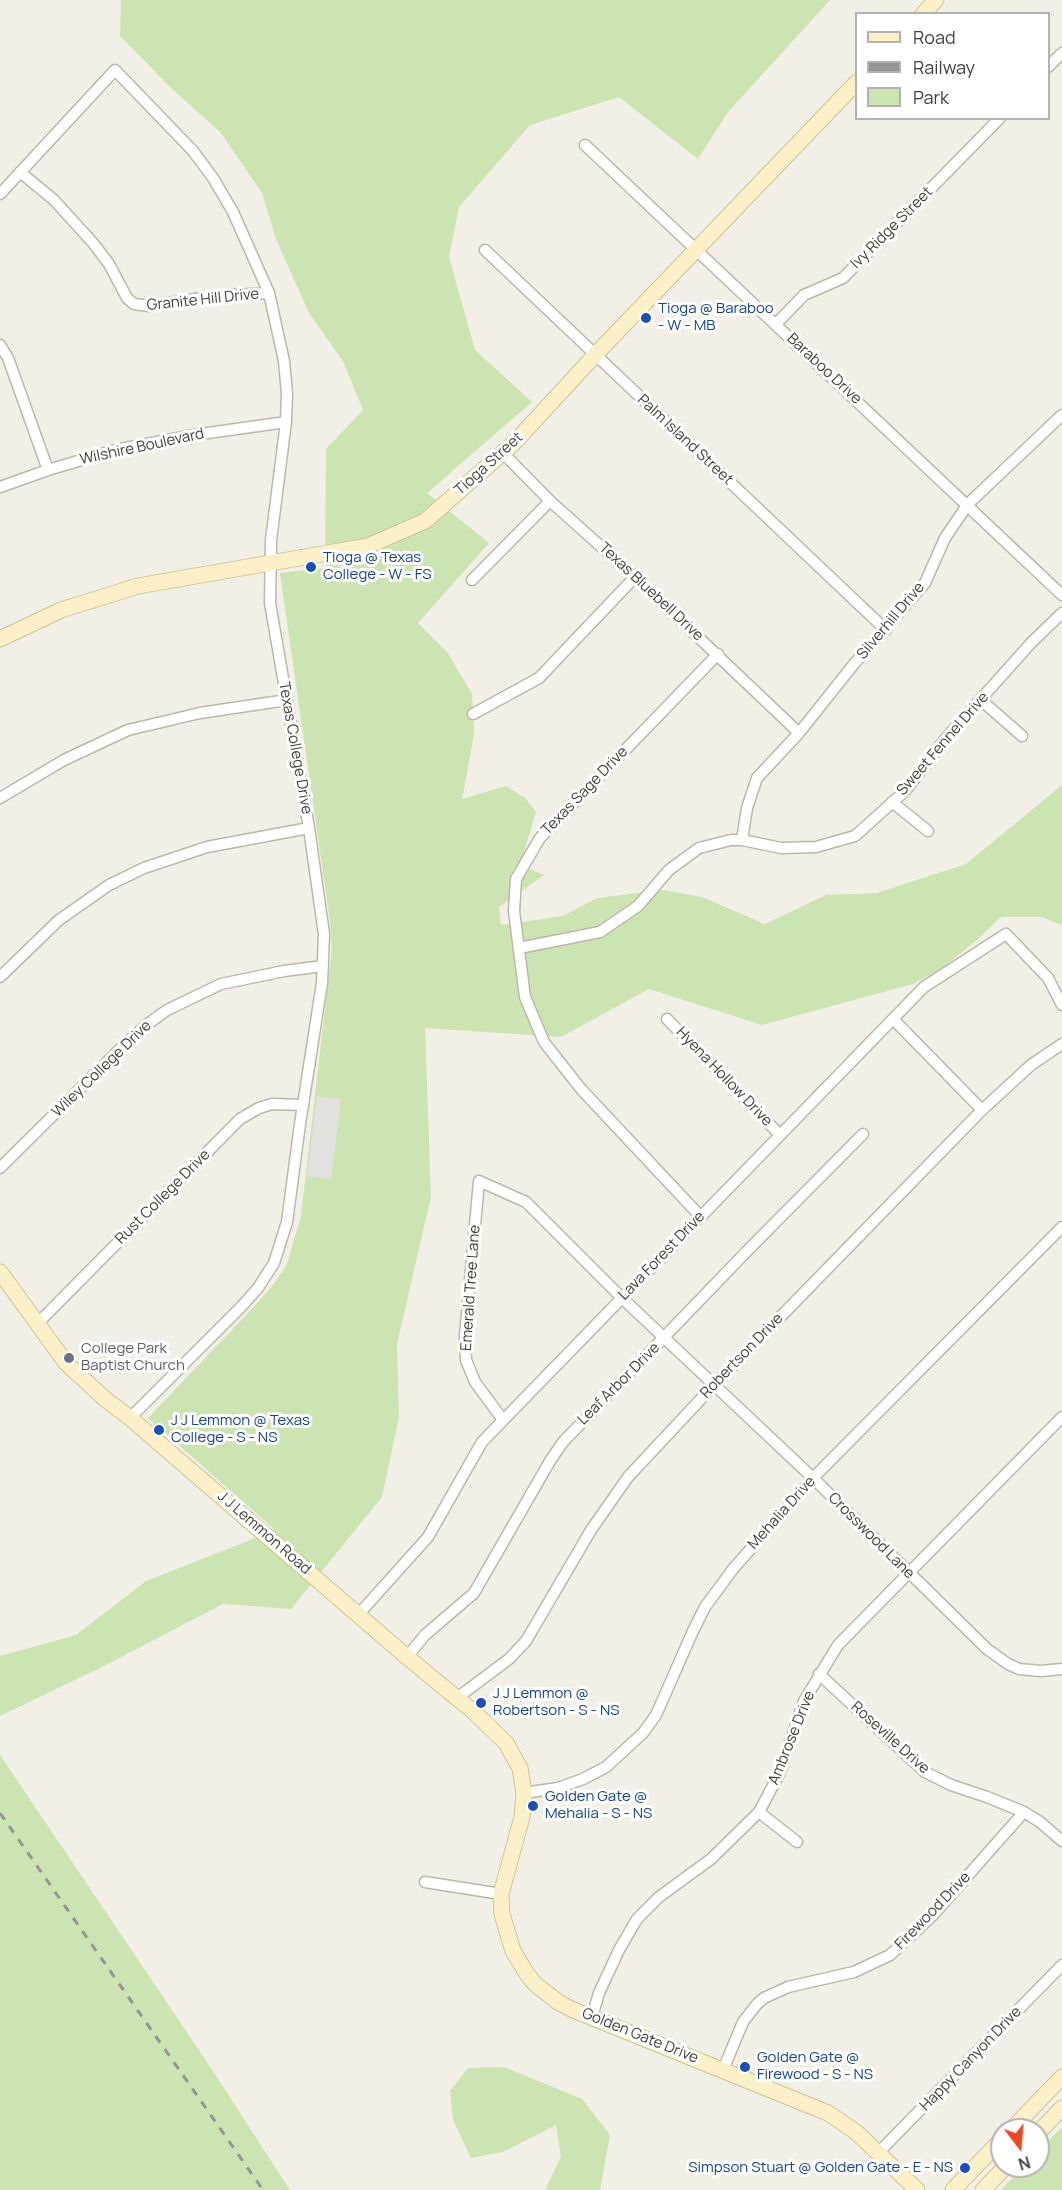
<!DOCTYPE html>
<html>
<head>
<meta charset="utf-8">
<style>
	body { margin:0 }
	#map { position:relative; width:1062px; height:2190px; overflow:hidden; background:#f2efe6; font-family:Manrope,sans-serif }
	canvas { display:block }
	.legend { position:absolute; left:855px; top:12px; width:195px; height:108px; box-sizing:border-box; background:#fff; border:2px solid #b4b2af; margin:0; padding:8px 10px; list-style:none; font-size:18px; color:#443f36 }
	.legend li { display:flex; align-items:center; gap:12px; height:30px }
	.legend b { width:30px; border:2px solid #b4b2af }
	.north { position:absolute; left:990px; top:2118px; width:60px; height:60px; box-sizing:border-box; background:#fff; border:2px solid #b4b2af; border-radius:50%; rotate:164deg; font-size:16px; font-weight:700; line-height:24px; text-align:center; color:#443f36 }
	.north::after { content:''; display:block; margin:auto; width:21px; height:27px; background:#ec4824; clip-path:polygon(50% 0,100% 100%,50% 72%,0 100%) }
</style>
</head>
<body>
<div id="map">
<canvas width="1062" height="2190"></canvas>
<ul class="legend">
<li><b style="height:8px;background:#fbf0c7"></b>Road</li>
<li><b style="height:8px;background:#959595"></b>Railway</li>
<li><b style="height:16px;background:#cbe4b2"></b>Park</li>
</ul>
<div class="north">N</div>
</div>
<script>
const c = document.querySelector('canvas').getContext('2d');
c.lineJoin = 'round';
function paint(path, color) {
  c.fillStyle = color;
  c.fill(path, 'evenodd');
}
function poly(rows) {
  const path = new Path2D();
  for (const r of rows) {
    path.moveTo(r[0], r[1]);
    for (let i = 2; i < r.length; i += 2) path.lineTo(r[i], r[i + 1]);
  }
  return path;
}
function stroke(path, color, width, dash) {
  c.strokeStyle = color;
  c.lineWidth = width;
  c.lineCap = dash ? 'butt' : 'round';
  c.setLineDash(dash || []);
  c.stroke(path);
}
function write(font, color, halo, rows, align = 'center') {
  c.font = font + ' Manrope,sans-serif';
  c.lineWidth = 6;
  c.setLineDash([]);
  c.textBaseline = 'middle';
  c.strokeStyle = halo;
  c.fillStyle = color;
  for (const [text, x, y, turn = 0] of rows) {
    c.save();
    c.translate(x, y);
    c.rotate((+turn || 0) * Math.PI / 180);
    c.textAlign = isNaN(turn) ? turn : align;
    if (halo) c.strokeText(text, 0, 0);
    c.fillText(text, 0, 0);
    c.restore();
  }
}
const green = poly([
	[121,0,830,0,728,112,698,159,619,97,530,125,459,207,449,257,475,350,532,402,427,493,489,543,418,623,447,652,472,694,474,734,462,799,506,786,525,798,536,812,520,865,544,875,499,907,501,925,563,916,597,898,663,890,702,897,765,924,826,895,877,893,966,864,1062,785,1062,925,1042,917,1001,917,979,938,943,968,913,984,762,1025,649,989,561,1037,425,1028,431,1197,397,1344,399,1417,382,1497,291,1609,223,1604,100,1668,0,1716,0,1656,76,1635,146,1581,243,1543,274,1529,148,1418,252,1309,273,1285,287,1264,301,1216,332,948,330,921,280,573,325,568,326,449,363,410,343,361,309,313,276,239,262,193,221,133,169,86,120,36],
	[0,1755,207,2062,290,2190,0,2190],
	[504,2067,582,2099,610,2135,600,2190,545,2190,561,2157,556,2125,503,2152,471,2158,453,2120,450,2091,468,2068],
	[1062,2127,1062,2190,1001,2190,1024,2166,1038,2166,1038,2152]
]);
const parking = poly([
	[317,1096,341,1099,331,1179,307,1176]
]);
const street = poly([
	[1048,67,1062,53],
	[585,145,1062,595],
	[20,172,54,200,93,243,109,264,127,298,134,304,149,306,215,296,269,293],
	[0,194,115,70,193,151,213,178,233,212,269,293,284,361,287,393,286,422,271,540,270,603,309,828,324,934,322,983,300,1124,287,1222,274,1263,258,1288,241,1307,130,1418],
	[485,250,886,630],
	[776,324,804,295,843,278,1000,118],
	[0,345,8,358,48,470],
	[503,453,550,501,635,577,799,733],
	[0,487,48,470,115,450,194,435,286,422],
	[472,580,550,501],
	[981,700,1022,736],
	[473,714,539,678,635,577],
	[0,798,64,760,128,730,200,713,287,700],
	[892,802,928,831],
	[742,840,747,808,757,778,799,733,854,664,925,583,945,538,968,504,1062,415],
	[519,948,600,932,638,906,669,870,699,848,731,840,742,840,781,848,816,847,855,836,905,791,946,738,1031,643,1062,613],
	[0,977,59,920,109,885,144,868,207,847,309,828],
	[667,1019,780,1135],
	[893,1019,982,1110],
	[0,1168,118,1051,145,1026,167,1010,221,984,284,971,323,966],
	[701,1217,581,1089,544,1042,525,997,514,911,516,879,540,838,718,654],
	[38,1323,240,1119,259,1108,272,1104,303,1105],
	[503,1420,475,1382,466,1360,465,1335,479,1181,526,1202,622,1298,813,1478,987,1649,1008,1664,1019,1669,1041,1671,1062,1669],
	[358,1615,428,1537,482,1442,924,987,1006,934,1048,978,1062,1005],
	[407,1657,425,1635,474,1593,550,1461,563,1442,749,1249,863,1134],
	[819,1674,925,1772,951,1785,987,1797,1024,1812,1040,1822,1062,1841],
	[457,1698,509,1659,526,1641,591,1530,628,1477,714,1385,982,1110,1031,1065,1062,1044],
	[524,1793,558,1788,583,1779,606,1767,643,1733,656,1715,693,1631,705,1607,733,1569,813,1478,1062,1227],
	[759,1812,797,1842],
	[425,1882,501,1894],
	[592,2017,599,1993,619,1950,637,1919,659,1897,711,1859,759,1812,779,1774,804,1701,838,1645,1062,1417],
	[723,2070,743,2022,757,2004,764,1998,788,1987,854,1972,890,1955,933,1915,1024,1812],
	[879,2152,1062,1965]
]);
const secondary = poly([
	[923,14,936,0],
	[0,639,61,610,138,586,368,546,425,521,514,443,595,355,856,83],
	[0,1272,66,1363,105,1399,130,1418,407,1657,475,1713,506,1743,520,1768,524,1793,522,1817,501,1894,502,1914,513,1951,527,1974,535,1984,558,2002,571,2009,828,2113,856,2132,917,2190],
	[1011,2130,1062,2077],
	[1038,2133,1062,2108],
	[953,2190,1002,2139],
	[983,2190,1006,2166]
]);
const rail = poly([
	[0,1813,263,2190]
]);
const markers = [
	[646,318,6,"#1a4fb4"],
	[311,567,6,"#1a4fb4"],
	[69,1358,6,"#6b7280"],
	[159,1430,6,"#1a4fb4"],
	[481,1703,6,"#1a4fb4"],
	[533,1806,6,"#1a4fb4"],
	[745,2067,6,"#1a4fb4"],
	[965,2168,6,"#1a4fb4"]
];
const streetNames = [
	["Ivy Ridge Street",892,228,-45],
	["Granite Hill Drive",203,300,-6],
	["Baraboo Drive",824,369,43],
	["Palm Island Street",685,440,43],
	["Wilshire Boulevard",142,447,-12],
	["Tioga Street",489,464,-42],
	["Texas Bluebell Drive",651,592,43],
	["Silverhill Drive",891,621,-50],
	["Sweet Fennel Drive",943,744,-49],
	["Texas College Drive",295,748,80],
	["Texas Sage Drive",585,791,-46],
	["Wiley College Drive",102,1069,-44],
	["Hyena Hollow Drive",724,1077,46],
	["Rust College Drive",163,1197,-45],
	["Lava Forest Drive",662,1256,-46],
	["Emerald Tree Lane",471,1288,-86],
	["Robertson Drive",742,1356,-46],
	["Leaf Arbor Drive",619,1384,-45],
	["Mehalia Drive",782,1513,-48],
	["J J Lemmon Road",264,1533,41],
	["Crosswood Lane",871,1536,45],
	["Ambrose Drive",792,1738,-68],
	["Roseville Drive",890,1738,42],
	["Firewood Drive",933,1911,-46],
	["Golden Gate Drive",640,2036,22],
	["Happy Canyon Drive",971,2059,-46]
];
const transitNames = [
	["Tioga @ Baraboo",658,309],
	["- W - MB",658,326],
	["Tioga @ Texas",323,558],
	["College - W - FS",323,575],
	["J J Lemmon @ Texas",171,1421],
	["College - S - NS",171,1438],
	["J J Lemmon @",493,1694],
	["Robertson - S - NS",493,1711],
	["Golden Gate @",545,1797],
	["Mehalia - S - NS",545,1814],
	["Golden Gate @",757,2058],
	["Firewood - S - NS",757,2075],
	["Simpson Stuart @ Golden Gate - E - NS",953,2168,"right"]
];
const worshipNames = [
	["College Park",81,1349],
	["Baptist Church",81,1366]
];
paint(green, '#cbe4b2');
paint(parking, '#e3e1de');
stroke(street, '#bdb7aa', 13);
stroke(secondary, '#cfc398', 17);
stroke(street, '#fff', 10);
stroke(secondary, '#fbf0c7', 15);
stroke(rail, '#959595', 3, [8, 8]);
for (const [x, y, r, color] of markers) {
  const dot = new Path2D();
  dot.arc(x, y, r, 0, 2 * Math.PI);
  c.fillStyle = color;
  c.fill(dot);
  stroke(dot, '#fff', 2);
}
write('15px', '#443f36', '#fff', streetNames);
write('15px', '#164399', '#fff', transitNames, 'left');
write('15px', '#5b616d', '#fff', worshipNames, 'left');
</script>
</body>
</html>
